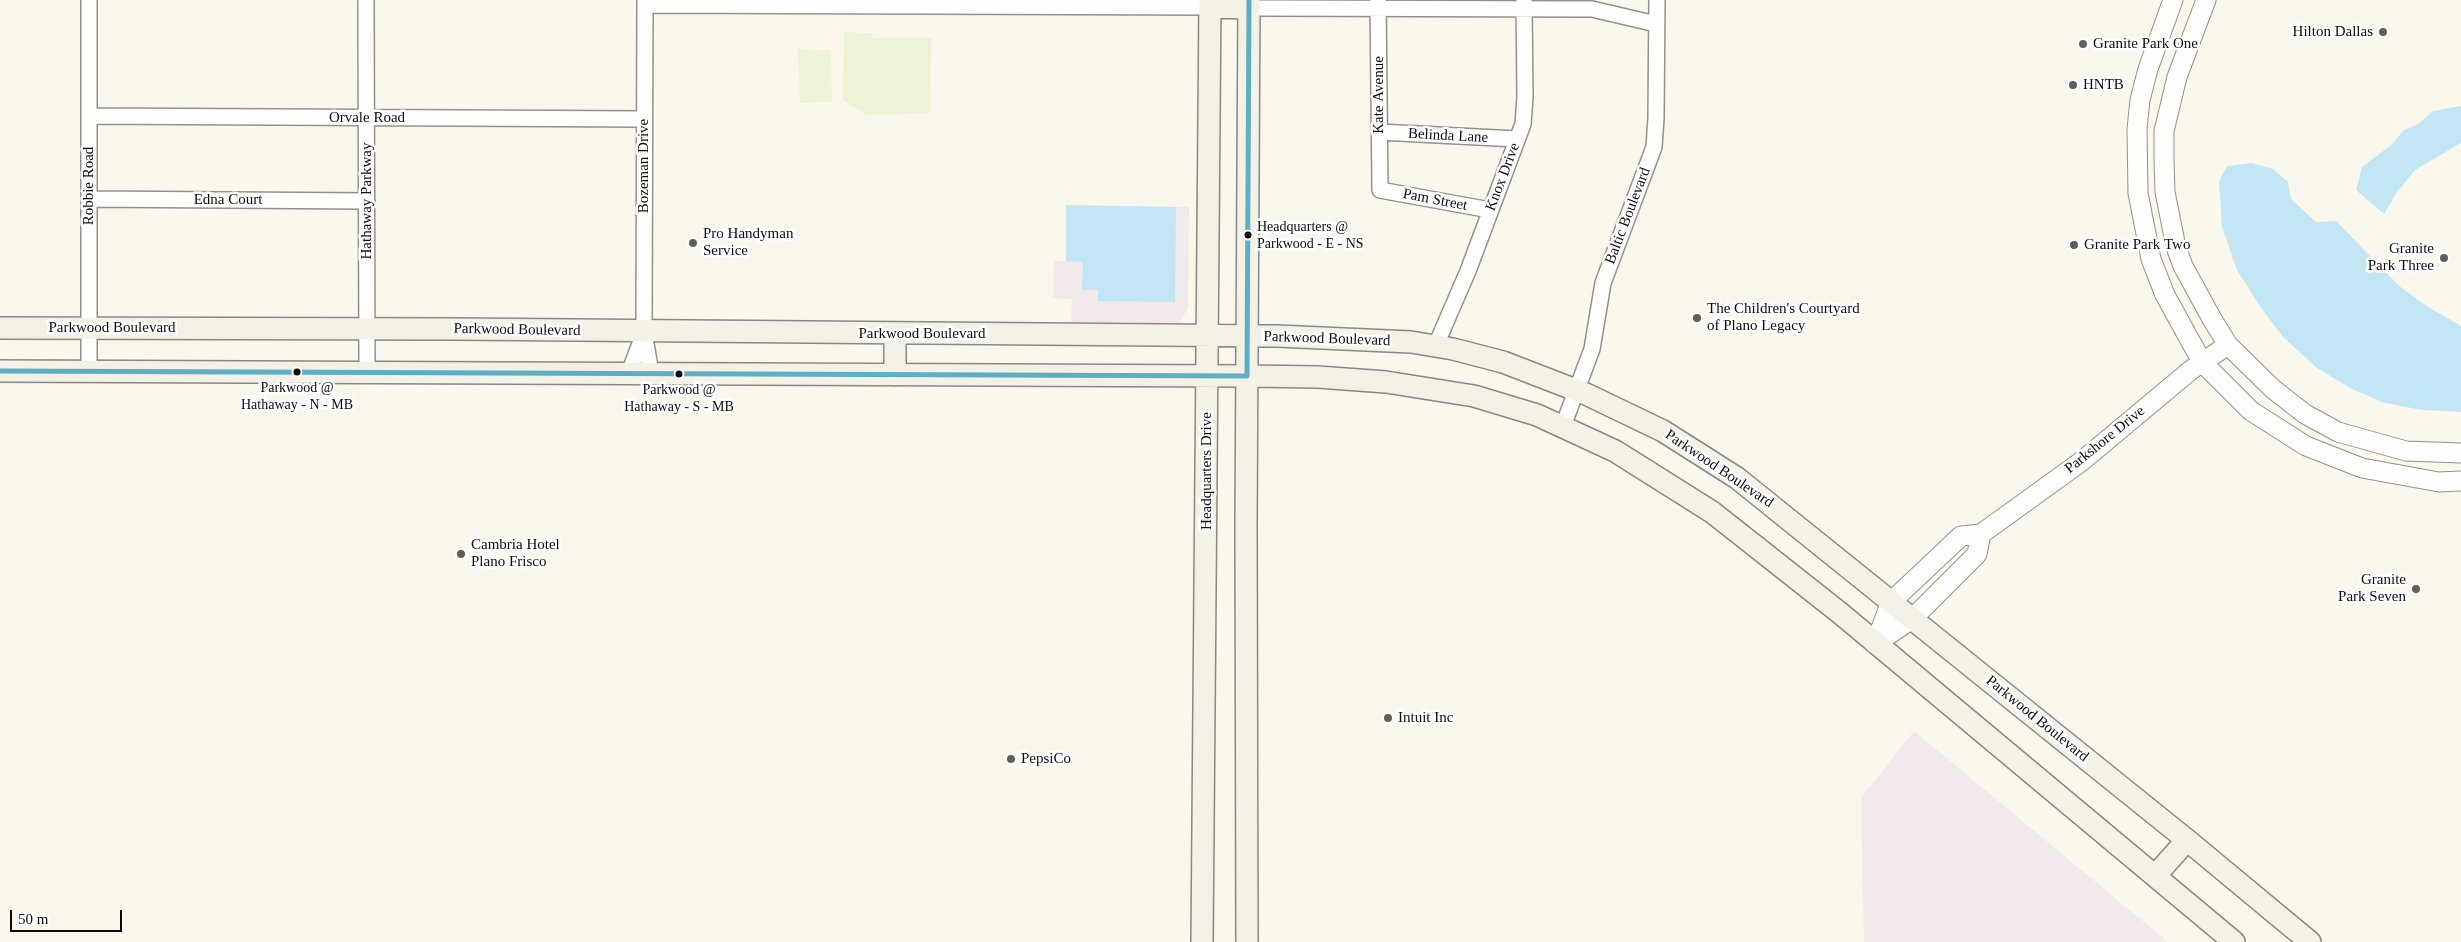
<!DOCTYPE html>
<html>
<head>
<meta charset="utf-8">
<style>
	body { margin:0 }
	#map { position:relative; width:2461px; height:942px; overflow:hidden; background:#faf7ed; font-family:"Times New Roman",serif }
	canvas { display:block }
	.scale { position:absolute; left:10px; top:910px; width:112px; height:22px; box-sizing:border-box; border:2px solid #0b0b0b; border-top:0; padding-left:6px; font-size:15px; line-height:18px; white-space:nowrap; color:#0b0b0b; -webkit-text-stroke:4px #fff; paint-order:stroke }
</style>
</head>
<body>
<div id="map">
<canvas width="2461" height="942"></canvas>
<div class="scale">50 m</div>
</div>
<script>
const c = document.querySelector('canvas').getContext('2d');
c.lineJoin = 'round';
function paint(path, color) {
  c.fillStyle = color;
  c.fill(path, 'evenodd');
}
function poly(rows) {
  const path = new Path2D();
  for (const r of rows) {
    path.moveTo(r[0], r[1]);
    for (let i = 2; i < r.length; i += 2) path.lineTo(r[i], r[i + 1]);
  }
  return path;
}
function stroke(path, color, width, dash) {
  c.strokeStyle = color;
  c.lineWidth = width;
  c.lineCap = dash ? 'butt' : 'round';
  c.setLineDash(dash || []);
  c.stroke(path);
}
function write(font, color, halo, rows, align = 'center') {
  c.font = font + ' "Times New Roman",serif';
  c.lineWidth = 5;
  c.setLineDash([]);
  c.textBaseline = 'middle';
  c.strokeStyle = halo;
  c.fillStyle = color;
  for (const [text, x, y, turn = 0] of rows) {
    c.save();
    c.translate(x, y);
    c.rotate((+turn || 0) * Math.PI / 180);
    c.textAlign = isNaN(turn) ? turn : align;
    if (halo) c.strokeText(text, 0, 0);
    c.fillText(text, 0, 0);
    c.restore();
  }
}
const industrial = poly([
	[1066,205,1189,207,1188,308,1180,322,1173,325,1071,324,1072,299,1053,298,1054,261,1066,261],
	[1914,731,2168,942,1864,942,1861,798]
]);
const pitch = poly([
	[844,32,872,33,873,38,931,38,930,113,866,115,843,100],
	[798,49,831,50,832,102,800,103]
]);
const water = poly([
	[2461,106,2461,143,2415,170,2397,192,2384,214,2356,190,2362,167,2390,146,2404,130,2417,125,2433,111],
	[2251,163,2273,169,2288,182,2291,199,2316,222,2336,221,2399,286,2428,307,2461,326,2461,412,2422,410,2385,403,2352,389,2317,368,2284,338,2261,308,2237,270,2222,227,2219,182,2227,166],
	[1066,205,1176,207,1175,302,1098,301,1098,290,1082,290,1083,262,1066,261]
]);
const minor = poly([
	[89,0,89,372],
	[366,0,367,372],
	[645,0,644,332,651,373],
	[1378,0,1380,190,1490,210],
	[645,5,1210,7],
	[1249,8,1592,9,1656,24],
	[89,116,644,119],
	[1379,132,1517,139],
	[89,199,367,201],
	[1436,345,1468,271,1523,124,1525,97,1524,0],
	[629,373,644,333],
	[1563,426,1592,349,1603,283,1654,147,1656,118,1657,0]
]);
const tertiary = poly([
	[2173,0,2148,69,2140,100,2137,129,2138,193,2151,259,2165,295,2202,362,2251,411,2306,446,2362,468,2439,482,2461,481],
	[2206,0,2177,77,2164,131,2164,161,2165,192,2176,247,2183,266,2212,319,2228,345,2273,389,2305,414,2338,432,2406,451,2461,453],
	[1875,644,1891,602,1961,536,1981,534,2082,461,2191,370,2228,345],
	[1875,644,1912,619,1977,554,1981,534]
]);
const secondary = poly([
	[1210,7,1249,8],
	[0,328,457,329,1277,336,1411,342,1453,349,1503,362,1586,394,1663,431,1737,478,2187,840,2310,942],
	[895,334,895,375],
	[0,371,1247,376,1318,377,1386,382,1474,396,1537,415,1615,451,1712,512,1840,613,2234,942],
	[2155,876,2187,840],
	[1202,942,1210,0],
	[1247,942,1246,526,1249,0]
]);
const bus1 = poly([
	[0,371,1247,376,1249,0]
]);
const markers = [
	[2383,32,5,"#5f5e5a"],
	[2083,44,5,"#5f5e5a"],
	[2073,85,5,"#5f5e5a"],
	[1248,235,4.5,"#0b0b0b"],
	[693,243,5,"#5f5e5a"],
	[2074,245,5,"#5f5e5a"],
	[2444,258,5,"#5f5e5a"],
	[1697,318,5,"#5f5e5a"],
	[297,372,4.5,"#0b0b0b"],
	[679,374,4.5,"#0b0b0b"],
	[461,554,5,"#5f5e5a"],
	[2416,589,5,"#5f5e5a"],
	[1388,718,5,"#5f5e5a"],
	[1011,759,5,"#5f5e5a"]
];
const busNames = [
	["Headquarters @",1257,227,"left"],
	["Parkwood - E - NS",1257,244,"left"],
	["Parkwood @",297,388],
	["Hathaway - N - MB",297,405],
	["Parkwood @",679,390],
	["Hathaway - S - MB",679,407]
];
const poiNames = [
	["Hilton Dallas",2373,32,"right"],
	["Granite Park One",2093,44],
	["HNTB",2083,85],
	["Pro Handyman",703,234],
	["Service",703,251],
	["Granite Park Two",2084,245],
	["Granite",2434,249,"right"],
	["Park Three",2434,266,"right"],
	["The Children's Courtyard",1707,309],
	["of Plano Legacy",1707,326],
	["Cambria Hotel",471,545],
	["Plano Frisco",471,562],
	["Granite",2406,580,"right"],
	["Park Seven",2406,597,"right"],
	["Intuit Inc",1398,718],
	["PepsiCo",1021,759]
];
const streetNames = [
	["Kate Avenue",1379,95,-90],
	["Orvale Road",367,118],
	["Belinda Lane",1448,136,3],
	["Bozeman Drive",644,166,-90],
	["Knox Drive",1503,177,-69],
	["Robbie Road",89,186,-90],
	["Edna Court",228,200],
	["Pam Street",1435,200,11],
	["Hathaway Parkway",367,201,-90],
	["Baltic Boulevard",1628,216,-69],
	["Parkwood Boulevard",112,328],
	["Parkwood Boulevard",517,330,1],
	["Parkwood Boulevard",922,334],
	["Parkwood Boulevard",1327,339,2],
	["Parkshore Drive",2105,440,-39],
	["Parkwood Boulevard",1719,469,34],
	["Headquarters Drive",1207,471,-90],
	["Parkwood Boulevard",2037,719,39]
];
paint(industrial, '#f1e9ec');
paint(pitch, '#edf4d6');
paint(water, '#c3e6f5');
stroke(minor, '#93918d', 18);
stroke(tertiary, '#93918d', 21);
stroke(secondary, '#898883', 24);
stroke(minor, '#fefefc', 15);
stroke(tertiary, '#fefefc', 19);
stroke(secondary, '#f4f2e7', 21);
stroke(bus1, '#5dafc6', 5);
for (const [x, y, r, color] of markers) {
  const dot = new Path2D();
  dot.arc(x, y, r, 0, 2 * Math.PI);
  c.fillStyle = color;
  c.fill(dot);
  stroke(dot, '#fff', 2);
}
write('14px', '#0b0b0b', '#fff', busNames);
write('15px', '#0b0b0b', '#fff', poiNames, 'left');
write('15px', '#0b0b0b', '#fff', streetNames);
</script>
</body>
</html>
